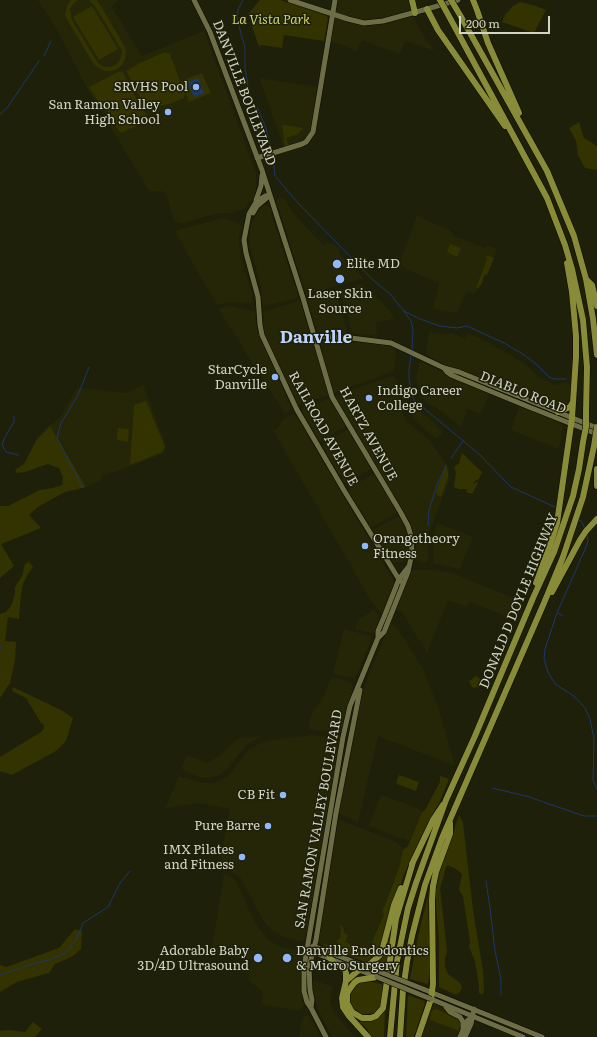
<!DOCTYPE html>
<html>
<head>
<meta charset="utf-8">
<style>
	body { margin:0 }
	#map { position:relative; width:597px; height:1037px; overflow:hidden; background:#1f2009; font-family:Literata,serif }
	canvas { display:block }
	.scale { position:absolute; left:459px; top:16px; width:91px; height:18px; box-sizing:border-box; border:2px solid #d2d4c6; border-top:0; padding-left:5px; font-size:12px; line-height:14px; white-space:nowrap; color:#d2d4c6; -webkit-text-stroke:3px #1f2009; paint-order:stroke }
</style>
</head>
<body>
<div id="map">
<canvas width="597" height="1037"></canvas>
<div class="scale">200 m</div>
</div>
<script>
const c = document.querySelector('canvas').getContext('2d');
c.lineJoin = 'round';
function paint(path, color) {
  c.fillStyle = color;
  c.fill(path, 'evenodd');
}
function poly(rows) {
  const path = new Path2D();
  for (const r of rows) {
    path.moveTo(r[0], r[1]);
    for (let i = 2; i < r.length; i += 2) path.lineTo(r[i], r[i + 1]);
  }
  return path;
}
function stroke(path, color, width, dash) {
  c.strokeStyle = color;
  c.lineWidth = width;
  c.lineCap = dash ? 'butt' : 'round';
  c.setLineDash(dash || []);
  c.stroke(path);
}
function write(font, color, halo, rows, align = 'center') {
  c.font = font + ' Literata,serif';
  c.lineWidth = 3;
  c.setLineDash([]);
  c.textBaseline = 'middle';
  c.strokeStyle = halo;
  c.fillStyle = color;
  for (const [text, x, y, turn = 0] of rows) {
    c.save();
    c.translate(x, y);
    c.rotate((+turn || 0) * Math.PI / 180);
    c.textAlign = isNaN(turn) ? turn : align;
    if (halo) c.strokeText(text, 0, 0);
    c.fillText(text, 0, 0);
    c.restore();
  }
}
const built = poly([
	[38,0,119,0,111,6,142,56,204,31,256,173,256,190,253,200,248,203,246,208,231,213,219,213,184,223,178,222,173,219,167,196,162,191,149,191,87,88,56,28],
	[337,0,410,0,415,21,424,37,435,51,405,41,400,54,362,40,356,53,346,45,345,46,332,42,331,41],
	[259,78,317,87,310,132,300,142,284,147],
	[283,197,294,214,324,246,327,243,333,244,339,249,340,255,363,278,362,279,359,279,340,285,338,285,308,295,306,294,276,200],
	[264,205,269,206,272,210,271,213,292,278,299,295,297,298,265,306,262,303,261,287,250,246,250,230,253,220,261,207],
	[417,215,434,224,450,230,454,236,485,248,487,245,497,249,487,275,485,274,481,285,474,294,467,291,457,313,433,309,439,283,406,269,403,266,401,261,402,257],
	[223,218,239,223,241,226,239,239,241,260,251,289,253,303,228,302,217,305,174,231],
	[361,284,383,303,392,314,394,319,376,323,377,335,354,334,352,332,340,290],
	[333,291,336,293,347,332,345,333,319,333,317,331,308,300,309,298],
	[299,301,301,303,328,393,328,395,298,405,287,385,264,334,263,326,264,317,263,314,265,311],
	[231,306,255,312,256,326,260,337,291,407,290,410,285,413,218,309,223,307],
	[429,332,440,334,451,333,465,338,467,333,481,339,512,356,527,366,542,379,556,385,565,383,572,384,570,402,568,405,562,409,557,408,525,397,445,365,426,354],
	[324,340,380,344,392,347,396,351,394,369,393,371,370,380,333,393,324,362,321,344,321,342],
	[420,361,462,382,547,417,563,425,559,449,511,430,519,407,489,394,481,414,468,409,461,427,459,426,444,413,426,402,421,396,416,378],
	[393,376,396,379,400,392,404,416,408,423,428,439,449,468,449,481,429,532,428,560,426,563,424,563,418,562,416,560,416,539,410,522,335,398,336,396,357,388],
	[143,385,165,442,165,452,160,455,103,476,101,477,101,481,86,487,50,426,61,416,77,388,126,393],
	[328,399,331,399,346,426,320,442,302,412,304,409],
	[418,409,442,430,442,433,436,439,414,419,411,413],
	[293,415,297,417,393,580,394,583,382,614,371,601,274,432,283,420],
	[348,429,371,469,345,484,322,446],
	[374,473,397,511,396,513,371,528,348,491,350,488],
	[397,517,400,517,406,527,407,534,409,546,408,558,406,560,402,562,393,562,374,533,374,530],
	[437,523,473,537,460,569,434,563,433,534],
	[414,570,434,570,453,573,524,603,517,620,469,602,467,607,448,600,427,653,402,612,396,610,411,573],
	[374,610,378,616,381,617,375,632,372,633,355,629,357,620],
	[390,623,396,627,405,640,424,671,438,707,455,765,455,766,378,736,358,822,342,815,339,812,355,720,359,703,368,678],
	[344,629,370,636,372,638,355,678,333,674],
	[331,677,347,681,352,684,353,686,342,730,338,733,309,729,310,719,314,710,325,694],
	[314,735,337,738,339,739,340,743,306,937,304,941,300,941,284,937,271,930,262,918,240,877,227,868,219,866,230,809,200,803,165,808,179,776,203,783,214,783,227,777,249,750,260,743,274,740],
	[263,736,246,745,228,768,217,776,209,778,202,778,184,771,182,768,187,755,207,763,222,754,230,745,239,738],
	[382,795,420,809,422,812,410,840,407,841,405,838,399,838,369,826,380,797],
	[340,820,396,842,400,846,404,848,399,868,382,912,384,914,372,942,373,945,370,949,362,945,361,948,337,944,334,946,324,944,323,946,318,941,338,822],
	[224,873,233,878,237,883,255,923,266,938,280,947,301,951,303,953,300,984,304,1006,299,1011,261,1004,263,992,248,980,251,960,211,953],
	[314,980,333,987,330,1003,336,1015,355,1037,332,1037,318,1009,314,992],
	[431,999,446,1006,463,1022,460,1037,418,1037],
	[307,1015,310,1018,321,1037,299,1037,302,1019,305,1016]
]);
const green = poly([
	[71,0,78,0,73,4,70,9,72,20,98,63,104,67,111,67,115,65,120,60,122,51,95,6,89,0,96,0,99,3,125,47,126,53,125,59,122,65,117,69,112,71,105,71,97,67,93,63,65,16,67,6],
	[260,0,280,0,327,16,328,18,324,41,284,35,282,48,261,45,259,47,248,14],
	[520,2,533,5,546,10,534,33,502,22,505,15,513,6],
	[92,6,118,49,99,60,73,17],
	[165,52,170,54,185,95,184,98,172,103,149,109,146,108,126,71,140,63],
	[120,71,123,72,132,91,149,119,131,129,130,128,122,133,119,131,105,108,98,101,89,87],
	[202,73,211,93,189,102,181,81],
	[579,122,584,138,597,146,597,170,585,168,578,155,576,141,569,128],
	[282,125,285,125,303,128,299,133,296,135,286,138,288,145,285,146],
	[450,244,461,248,457,257,447,252],
	[487,255,494,258,487,275,485,274,481,285,478,288,476,288,487,259,486,258],
	[146,401,165,447,162,452,130,465,134,405],
	[50,426,86,487,65,492,38,507,29,515,41,528,1,544,14,566,0,578,0,506,8,506,40,490,53,488,62,485,63,477,59,468,48,464,25,472,17,473,15,470,24,464,37,439],
	[118,428,129,429,128,442,117,440],
	[462,453,482,472,479,479,475,481,473,485,476,482,478,483,472,494,466,492,467,489,459,489,454,487,456,472,454,467,459,463],
	[446,465,448,471,448,477,441,497,437,495,436,492],
	[29,562,33,567,28,574,23,584,21,594,19,619,8,617,5,641,16,642,15,660,10,683,0,698,0,614,6,612,11,606,15,594,15,587,22,576,25,564],
	[476,676,479,678,483,685,474,688,472,687,469,681,474,678,473,677],
	[13,687,63,711,73,718,66,741,56,751,12,775,0,771,0,757,41,732,44,728,44,725,41,723,26,698,12,691],
	[399,775,419,782,416,791,397,784,396,782],
	[440,776,449,779,440,801,419,841,403,877,381,947,376,956,365,962,323,946,324,944,334,946,337,944,338,939,340,939,341,930,340,925,343,927,344,933,348,935,345,942,361,948,361,945,371,948,373,945,372,942,374,937,384,914,382,912,399,868,403,850,408,846,422,812,425,810,440,782],
	[459,815,463,823,464,832,473,910,483,971,484,991,483,994,481,994,479,993,479,986,475,961,469,947,470,942,463,896,459,890,462,874,456,869,447,865,440,888,447,951,445,959,445,967,448,974,460,983,462,987,460,992,456,995,439,987,439,939,435,893,441,868],
	[429,892,430,892,429,942,430,945,430,978,428,983,427,984,410,979,419,932],
	[394,914,387,970,377,966,375,963,381,958],
	[75,929,82,931,81,949,73,956,55,964,49,973,17,982,0,992,0,965,6,967,59,948],
	[369,981,384,985,380,1007,374,1013,363,1015,353,1008,350,1002,350,996,351,990,358,983],
	[408,995,424,1001,425,1003,414,1037,406,1037],
	[434,1009,437,1009,459,1020,460,1023,459,1031,430,1020,432,1010,433,1011],
	[385,1010,384,1037,371,1037,367,1029,363,1025,359,1023,363,1019],
	[33,1022,42,1029,35,1037,0,1037,0,1031,9,1030,25,1032]
]);
const water = poly([
	[198,78,204,93,194,97,188,82]
]);
const stream = poly([
	[243,0,238,10,237,19,245,48,245,68,250,98,252,104,258,109,266,128,271,151],
	[44,56,51,41],
	[0,114,7,108,39,61],
	[273,156,275,176,297,202,373,280,390,294,403,310,411,321,413,329,412,350],
	[404,311,420,319,440,326,457,328,467,326,504,343,521,353,535,363,549,377,554,379,566,379],
	[411,355,409,370,409,380,414,400,480,455,511,487,557,508],
	[14,416,14,422,5,437,2,445,6,452,18,455],
	[451,458,463,441],
	[83,488,57,438,61,423,78,395,89,367],
	[578,519,582,522,585,529],
	[428,526,429,510,437,485,443,473,446,465],
	[587,533,588,541,586,547,557,613,545,649,544,659,548,672,555,684,574,696,585,708,590,719,594,739,593,780,597,789],
	[558,613,563,616],
	[0,649,1,646],
	[492,788,526,796,584,816,597,816],
	[486,881,490,908,495,951,501,979,501,995],
	[0,975,36,963,49,960,63,954,69,949,77,938,83,923,108,907,120,883,130,871]
]);
const secondary = poly([
	[194,0,210,32,262,170,303,298,332,397,401,513,408,526,411,536,412,553,408,572,384,632,378,638],
	[290,0,348,19,364,23,383,21,427,9,458,0],
	[257,158,302,144,306,142,313,132,335,0],
	[270,195,265,196,256,202,249,214,244,240,246,253,258,297,260,325,262,335,297,410,345,492,400,581],
	[256,200,261,186,262,175],
	[253,213,257,206,270,195],
	[315,336,351,338,391,343,444,368,459,372,597,428],
	[444,368,447,372,451,375,529,407,597,434],
	[313,946,367,967],
	[310,951,377,977],
	[423,989,542,1037],
	[431,999,523,1037],
	[446,1007,450,1012,460,1017,463,1022,463,1029],
	[311,1008,312,1000,310,990,309,967,316,940,336,813,360,690],
	[326,1037,311,1008,307,1002,304,991,304,967,343,737,350,706,378,638,378,631,384,617,399,579,409,566],
	[460,1037,467,1021,472,1017],
	[465,1037,471,1024,474,1009]
]);
const highway = poly([
	[412,0,415,13],
	[473,0,477,10,488,43,519,113],
	[427,9,438,30,505,126],
	[460,15,547,171,574,236,586,279,593,319,597,355],
	[451,20,547,198,565,245,572,269,583,320,587,367,586,412],
	[586,279,592,285,597,306],
	[558,412,570,407,573,402],
	[597,469,597,486],
	[536,583,549,548,557,523,572,418,576,357,576,336,572,292,567,263],
	[552,592,580,540,586,531,597,519],
	[412,864,433,820,443,805],
	[330,958,334,963,344,968,346,973,346,981,342,998,343,1007,349,1016,368,1037],
	[377,977,358,980,354,983,349,990,347,994,347,1003,352,1012,362,1018,371,1018,376,1016,383,1008,396,919,413,862],
	[346,981,359,970,371,963,379,956,382,951,394,905,401,888],
	[390,1037,397,961,408,908,416,883,446,800,475,736,533,598,554,552,573,496,579,469,583,442],
	[400,1037,403,990,407,962,412,936,425,885,442,838,544,603,563,557,583,497,594,446],
	[418,1037,431,999,433,984,432,900,433,886,436,872,450,834,450,823]
]);
const secondaryBridge = poly([
	[370,968,423,989],
	[377,977,431,999]
]);
const highwayBridge = poly([
	[440,0,451,20],
	[451,0,460,15],
	[583,442,586,427,586,412],
	[594,446,597,427]
]);
const markers = [
	[196,87,4,"#92b7fd"],
	[168,112,4,"#92b7fd"],
	[337,264,5,"#92b7fd"],
	[340,279,5,"#92b7fd"],
	[275,377,4,"#92b7fd"],
	[369,398,4,"#92b7fd"],
	[365,546,4,"#92b7fd"],
	[283,795,4,"#92b7fd"],
	[268,826,4,"#92b7fd"],
	[242,857,4,"#92b7fd"],
	[258,958,5,"#92b7fd"],
	[287,958,5,"#92b7fd"]
];
const parkNames = [
	["La Vista Park",271,20]
];
const poiNames = [
	["SRVHS Pool",188,87],
	["San Ramon Valley",160,105],
	["High School",160,120],
	["Elite MD",346,264,"left"],
	["Laser Skin",340,294,"center"],
	["Source",340,309,"center"],
	["StarCycle",267,370],
	["Danville",267,385],
	["Indigo Career",377,391,"left"],
	["College",377,406,"left"],
	["Orangetheory",373,539,"left"],
	["Fitness",373,554,"left"],
	["CB Fit",275,795],
	["Pure Barre",260,826],
	["IMX Pilates",234,850],
	["and Fitness",234,865],
	["Adorable Baby",249,951],
	["3D/4D Ultrasound",249,966],
	["Danville Endodontics",296,951,"left"],
	["& Micro Surgery",296,966,"left"]
];
const streetNames = [
	["DANVILLE BOULEVARD",244,93,69],
	["DIABLO ROAD",523,393,22],
	["RAILROAD AVENUE",323,429,61],
	["HARTZ AVENUE",368,434,61],
	["DONALD D DOYLE HIGHWAY",519,601,-68],
	["SAN RAMON VALLEY BOULEVARD",319,819,-80]
];
const districtNames = [
	["Danville",316,338]
];
paint(built, '#252607');
paint(green, '#323300');
paint(water, '#1d3769');
stroke(stream, '#1d3769', 1);
stroke(secondary, '#090900', 6);
stroke(highway, '#090900', 7);
stroke(secondary, '#6d6e45', 5);
stroke(highway, '#888b38', 6);
stroke(secondaryBridge, '#090900', 6, []);
stroke(highwayBridge, '#090900', 7, []);
stroke(secondaryBridge, '#6d6e45', 5);
stroke(highwayBridge, '#888b38', 6);
for (const [x, y, r, color] of markers) {
  const dot = new Path2D();
  dot.arc(x, y, r, 0, 2 * Math.PI);
  c.fillStyle = color;
  c.fill(dot);
  stroke(dot, '#1f2009', 1.5);
}
write('italic 13px', '#ced26e', '#1f2009', parkNames);
write('13px', '#d2d4c6', '#1f2009', poiNames, 'right');
write('13px', '#d2d4c6', '#1f2009', streetNames);
write('bold 17px', '#bfd5fc', '#1f2009', districtNames);
</script>
</body>
</html>
